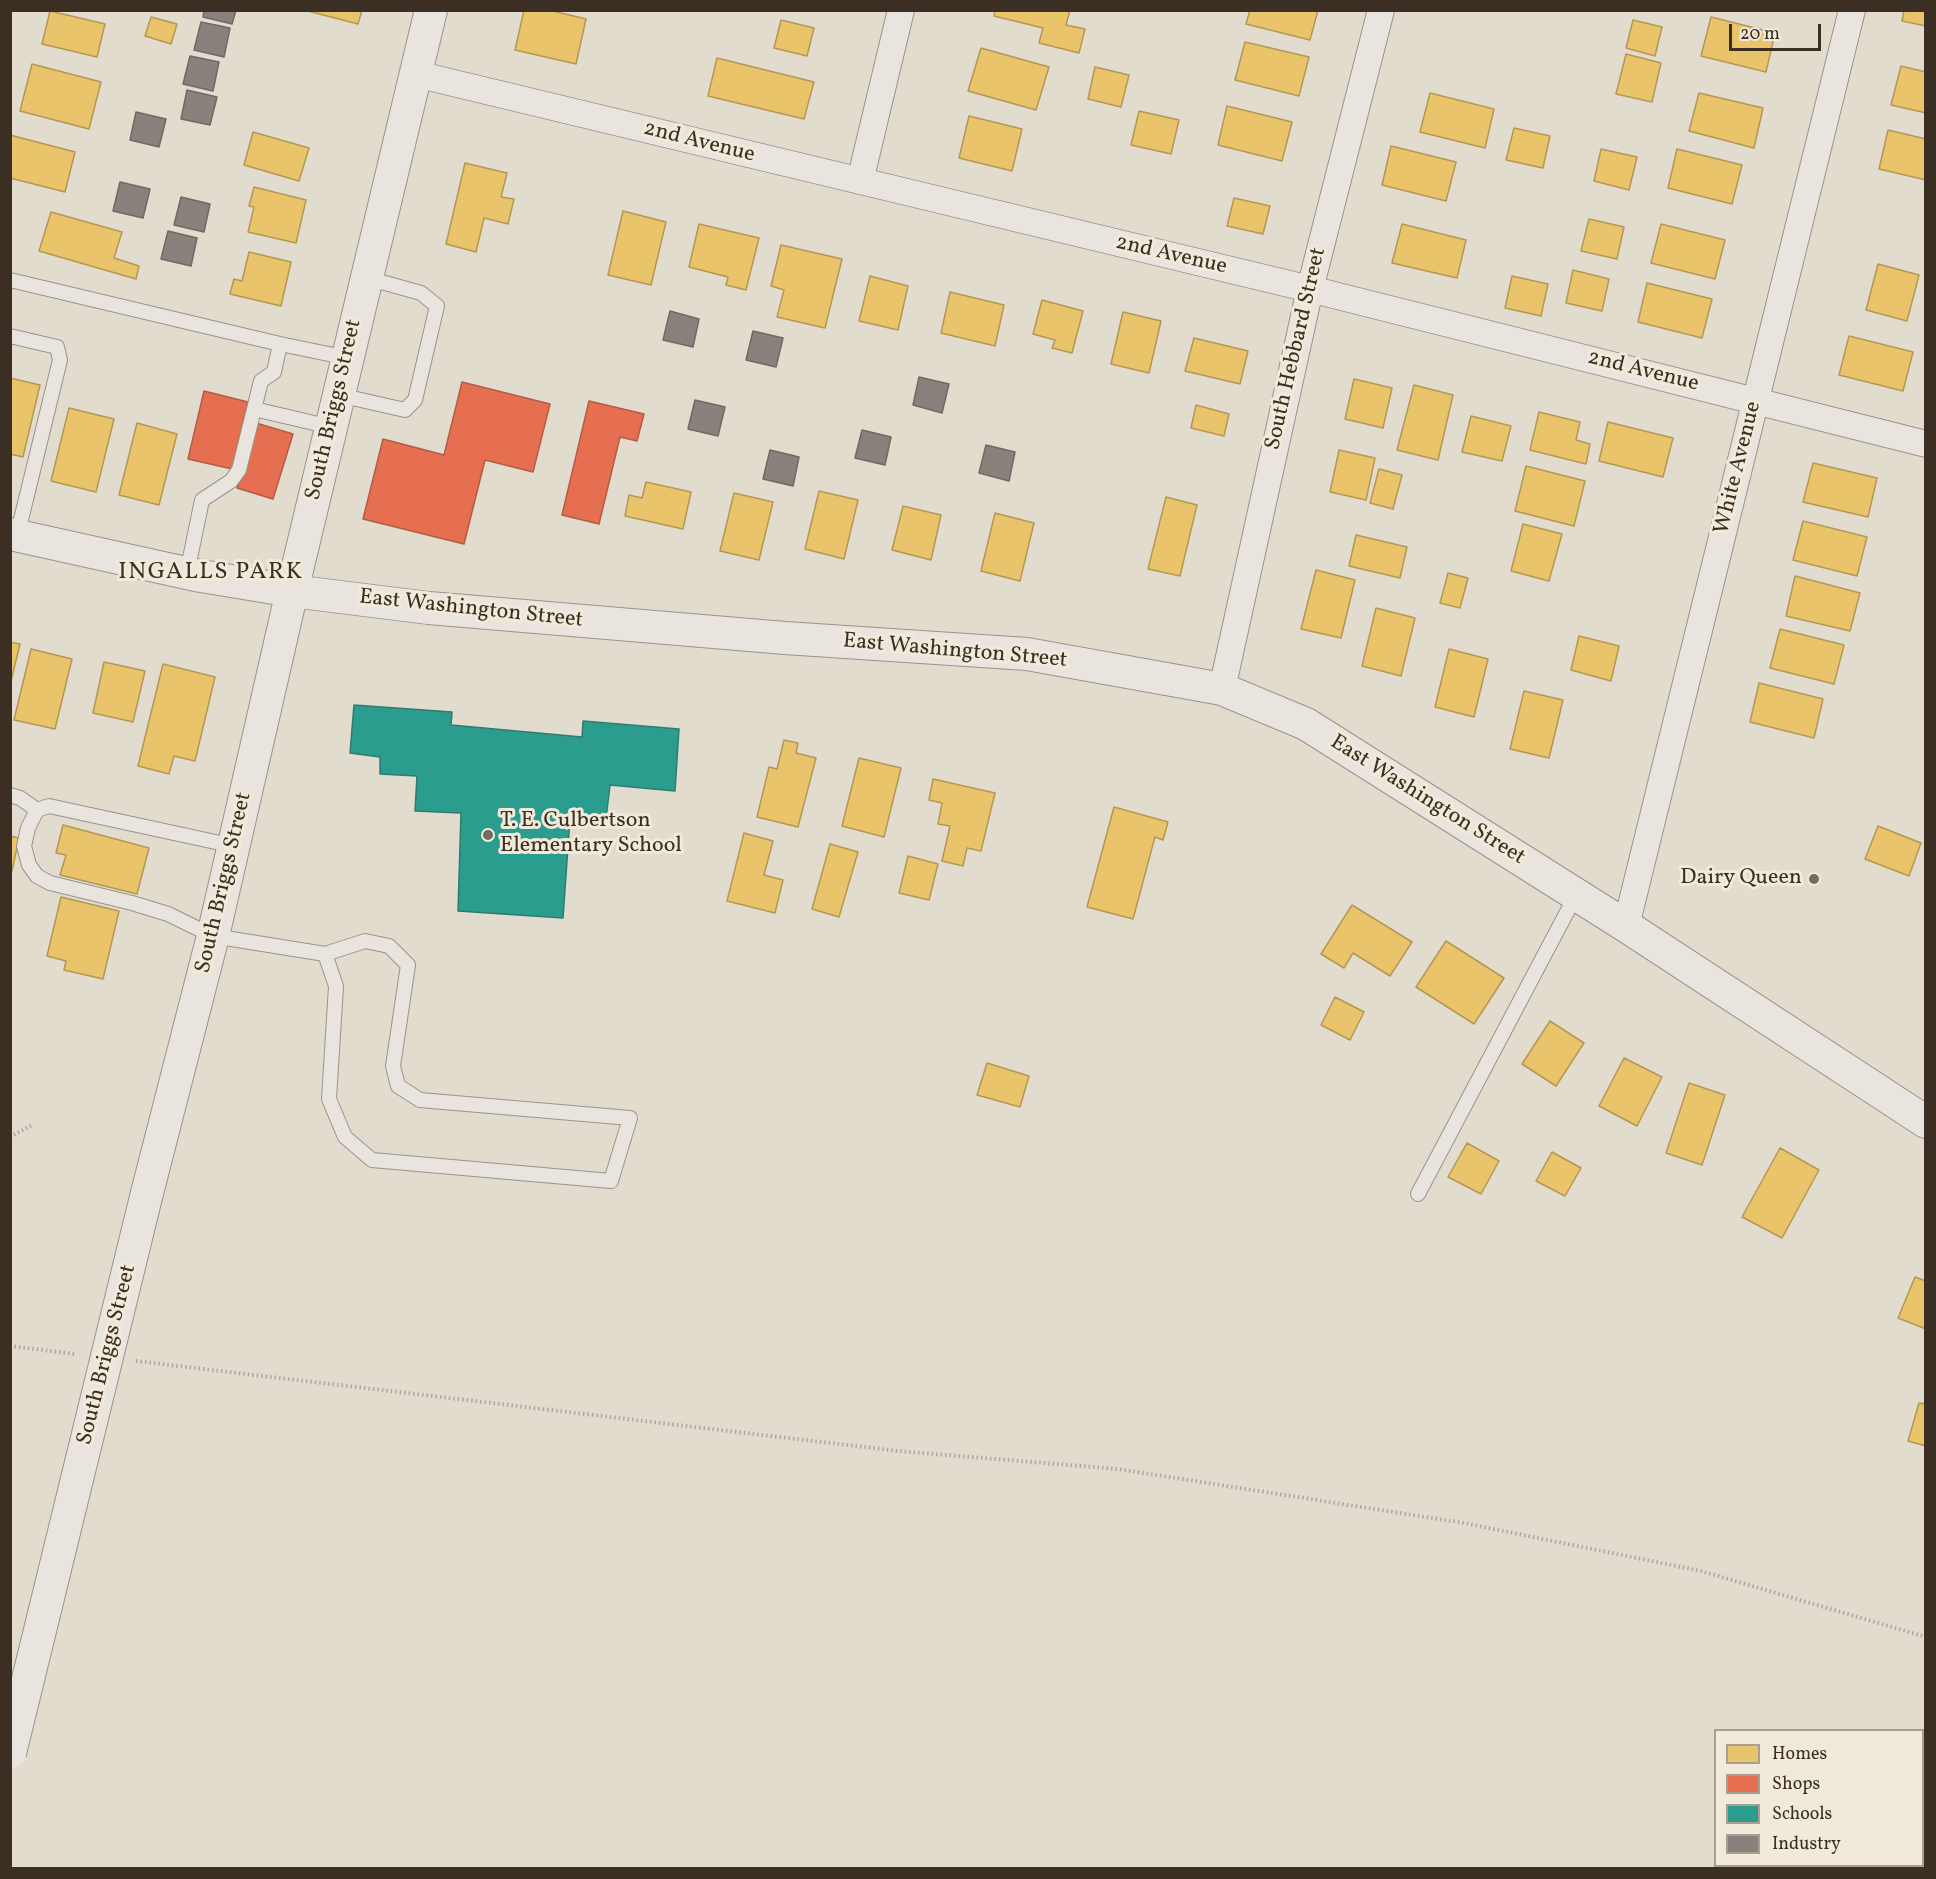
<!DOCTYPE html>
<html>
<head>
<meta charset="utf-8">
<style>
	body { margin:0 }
	#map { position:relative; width:1936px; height:1879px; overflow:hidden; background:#e1dcce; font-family:Vollkorn,serif }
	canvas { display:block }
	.frame { position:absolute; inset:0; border:12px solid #3b2f23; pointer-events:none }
	.legend { position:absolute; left:1714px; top:1729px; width:210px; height:138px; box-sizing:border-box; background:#f1eada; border:2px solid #a89f91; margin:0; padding:8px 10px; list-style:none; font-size:18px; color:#3b2f23 }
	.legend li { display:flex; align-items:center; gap:12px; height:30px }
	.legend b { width:30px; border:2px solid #a89f91 }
	.scale { position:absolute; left:1729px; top:24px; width:92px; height:27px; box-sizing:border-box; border:3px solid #3b2f23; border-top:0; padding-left:8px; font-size:18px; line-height:21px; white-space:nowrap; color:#3b2f23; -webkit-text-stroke:4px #f1eada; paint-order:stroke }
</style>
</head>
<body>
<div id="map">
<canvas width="1936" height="1879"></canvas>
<div class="frame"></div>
<ul class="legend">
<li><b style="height:16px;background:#e9c46a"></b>Homes</li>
<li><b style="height:16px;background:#e76f51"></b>Shops</li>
<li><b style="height:16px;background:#2a9d8f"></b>Schools</li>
<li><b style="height:16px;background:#8a817c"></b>Industry</li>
</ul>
<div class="scale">20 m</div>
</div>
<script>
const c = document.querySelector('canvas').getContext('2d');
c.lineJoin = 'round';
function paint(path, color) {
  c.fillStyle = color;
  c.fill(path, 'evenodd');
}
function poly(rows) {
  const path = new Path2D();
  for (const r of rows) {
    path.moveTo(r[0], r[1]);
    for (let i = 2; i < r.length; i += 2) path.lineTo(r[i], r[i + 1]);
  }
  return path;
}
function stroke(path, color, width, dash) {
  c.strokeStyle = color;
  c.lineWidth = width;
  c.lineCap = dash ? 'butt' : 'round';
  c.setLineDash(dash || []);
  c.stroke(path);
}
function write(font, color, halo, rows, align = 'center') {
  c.font = font + ' Vollkorn,serif';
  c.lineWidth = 6;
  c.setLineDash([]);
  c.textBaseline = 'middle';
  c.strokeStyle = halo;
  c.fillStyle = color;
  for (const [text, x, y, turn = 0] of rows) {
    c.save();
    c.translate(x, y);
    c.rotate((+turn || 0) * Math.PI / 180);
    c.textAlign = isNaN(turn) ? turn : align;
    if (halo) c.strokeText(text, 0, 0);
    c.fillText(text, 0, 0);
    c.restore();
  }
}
const homes = poly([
	[304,10,362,10,358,24,304,10],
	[524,10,549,10,586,19,576,64,515,50,524,10],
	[995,10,1070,10,1066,25,1085,29,1079,53,1039,43,1043,28,994,16,995,10],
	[1250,10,1318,10,1310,40,1246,24,1250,10],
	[1904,10,1926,10,1926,26,1902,21,1904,10],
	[50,11,105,24,97,57,42,44,50,11],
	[151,17,177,24,171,44,145,36,151,17],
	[1711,17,1775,33,1766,72,1701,56,1711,17],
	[781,20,814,28,807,56,774,48,781,20],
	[1633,20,1662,27,1655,56,1626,48,1633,20],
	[1245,42,1309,57,1299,96,1235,80,1245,42],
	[981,48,1049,67,1036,110,968,91,981,48],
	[1626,54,1661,63,1652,102,1616,94,1626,54],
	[717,58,814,82,804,119,708,96,717,58],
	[32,64,101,82,89,129,20,111,32,64],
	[1901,66,1926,72,1926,113,1891,105,1901,66],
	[1095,67,1129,75,1121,107,1088,99,1095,67],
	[1430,93,1494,109,1485,148,1420,132,1430,93],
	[1699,93,1763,108,1754,148,1689,131,1699,93],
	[1227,106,1292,122,1282,161,1218,145,1227,106],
	[1139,111,1179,120,1171,154,1131,145,1139,111],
	[969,116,1022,129,1012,171,959,158,969,116],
	[1514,128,1550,136,1543,168,1506,160,1514,128],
	[1888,130,1926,139,1926,180,1879,169,1888,130],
	[253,132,309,148,299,181,244,165,253,132],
	[10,135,75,152,65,192,10,178,10,135],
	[1391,146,1456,162,1446,201,1382,185,1391,146],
	[1601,149,1637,157,1629,190,1594,181,1601,149],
	[1677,149,1742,165,1732,204,1668,188,1677,149],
	[465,163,507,173,501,197,514,199,508,224,484,218,476,252,446,244,465,163],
	[254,187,306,200,296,243,248,232,254,207,249,206,254,187],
	[1234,198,1270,206,1263,234,1227,226,1234,198],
	[623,211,666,222,651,285,608,275,623,211],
	[51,212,122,232,114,258,139,266,136,279,39,251,51,212],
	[1589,219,1624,227,1617,259,1581,251,1589,219],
	[699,224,759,238,746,290,726,285,728,277,689,267,699,224],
	[1402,224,1466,240,1457,278,1392,263,1402,224],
	[1661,224,1725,240,1715,279,1651,263,1661,224],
	[781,245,842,259,825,328,777,317,784,290,771,286,781,245],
	[249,252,291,262,281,306,230,294,234,279,242,281,249,252],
	[1878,264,1919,275,1907,321,1866,310,1878,264],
	[1573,270,1609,279,1602,311,1566,303,1573,270],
	[870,276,908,286,898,330,859,321,870,276],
	[1512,276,1548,284,1541,316,1505,308,1512,276],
	[1647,283,1712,299,1702,338,1638,322,1647,283],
	[950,292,1004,305,995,346,941,333,950,292],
	[1042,300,1083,311,1072,353,1052,348,1055,340,1033,334,1042,300],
	[1123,312,1161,321,1149,373,1111,364,1123,312],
	[1849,336,1913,352,1903,391,1839,375,1849,336],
	[1194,338,1248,351,1240,384,1185,371,1194,338],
	[10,378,40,385,23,457,10,454,10,378],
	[1354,379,1392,388,1383,428,1345,419,1354,379],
	[1414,385,1453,395,1438,460,1397,450,1414,385],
	[1196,405,1229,414,1224,436,1191,428,1196,405],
	[69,408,114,419,96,492,51,481,69,408],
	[1539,412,1580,422,1576,440,1590,444,1586,464,1530,450,1539,412],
	[1471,416,1511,426,1502,461,1462,452,1471,416],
	[1608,422,1673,438,1663,477,1599,461,1608,422],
	[137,423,177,434,159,505,119,495,137,423],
	[1339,450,1375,458,1366,500,1330,492,1339,450],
	[1813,463,1877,478,1868,517,1803,502,1813,463],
	[1526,466,1585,481,1574,526,1515,511,1526,466],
	[1379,469,1402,475,1393,509,1370,503,1379,469],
	[646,482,691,492,683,529,625,516,629,495,642,498,646,482],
	[819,491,858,500,844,559,805,549,819,491],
	[734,493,773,502,759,560,720,551,734,493],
	[1166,497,1197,505,1180,576,1148,569,1166,497],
	[903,506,941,515,931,560,892,550,903,506],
	[995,513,1034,523,1020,581,981,571,995,513],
	[1803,521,1867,537,1857,576,1793,560,1803,521],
	[1523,524,1562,534,1549,581,1511,571,1523,524],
	[1356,535,1407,547,1400,578,1349,566,1356,535],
	[1316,570,1355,580,1341,638,1301,629,1316,570],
	[1448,573,1468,578,1460,608,1440,603,1448,573],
	[1795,576,1860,593,1850,631,1786,616,1795,576],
	[1376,608,1415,618,1401,676,1362,666,1376,608],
	[1780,629,1844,645,1834,684,1770,668,1780,629],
	[1579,636,1619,646,1611,681,1571,670,1579,636],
	[10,642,20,644,10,685,10,642],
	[31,649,72,659,55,729,14,720,31,649],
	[1449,649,1488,659,1474,717,1435,707,1449,649],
	[104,662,145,671,133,722,93,713,104,662],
	[163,664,215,677,195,761,174,756,169,774,138,766,163,664],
	[1759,683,1823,699,1814,738,1750,722,1759,683],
	[1524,691,1563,700,1549,758,1510,749,1524,691],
	[784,740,798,743,796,753,816,758,798,827,757,817,769,767,777,769,784,740],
	[859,758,901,768,884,837,842,826,859,758],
	[933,779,995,793,981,851,967,848,963,866,942,861,950,826,938,824,942,803,929,800,933,779],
	[1114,807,1168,822,1163,840,1155,837,1133,919,1087,907,1114,807],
	[63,825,149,848,137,894,60,875,66,855,56,853,63,825],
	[1878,826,1921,843,1909,876,1865,859,1878,826],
	[744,833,773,841,764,875,783,880,775,913,727,901,744,833],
	[10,836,19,838,12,871,10,871,10,836],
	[830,844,858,852,839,917,812,909,830,844],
	[908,856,938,864,929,900,899,893,908,856],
	[61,897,119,911,103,979,64,970,66,961,47,956,61,897],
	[1352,905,1412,942,1390,976,1353,953,1344,968,1321,954,1352,905],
	[1446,941,1504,978,1474,1024,1416,987,1446,941],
	[1335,997,1364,1012,1350,1040,1321,1025,1335,997],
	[1550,1021,1584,1043,1556,1086,1522,1064,1550,1021],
	[1624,1058,1662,1077,1637,1126,1599,1106,1624,1058],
	[987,1063,1029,1076,1020,1107,977,1095,987,1063],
	[1689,1083,1725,1095,1702,1165,1666,1153,1689,1083],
	[1467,1143,1499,1161,1481,1194,1448,1177,1467,1143],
	[1780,1148,1819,1170,1782,1238,1742,1217,1780,1148],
	[1552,1152,1581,1168,1565,1196,1536,1181,1552,1152],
	[1915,1277,1926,1281,1926,1329,1898,1318,1915,1277],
	[1919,1403,1926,1404,1926,1446,1908,1441,1919,1403]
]);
const shops = poly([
	[462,382,550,404,533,472,485,460,464,544,363,519,383,439,444,455,462,382],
	[204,391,248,402,232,469,188,459,204,391],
	[589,401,644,414,637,441,620,437,599,524,562,515,589,401],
	[256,423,293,434,273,499,237,488,256,423]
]);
const schools = poly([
	[354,705,452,712,451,725,582,737,583,721,679,729,675,791,610,785,606,819,570,818,563,918,458,911,461,813,415,811,417,776,380,774,380,757,350,753,354,705]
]);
const industry = poly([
	[204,10,236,10,232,24,203,17,204,10],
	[201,22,230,28,224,57,194,50,201,22],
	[190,56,219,62,213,91,183,84,190,56],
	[187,90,217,97,210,125,181,119,187,90],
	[136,112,166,119,159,147,130,140,136,112],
	[120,182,150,189,143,218,113,211,120,182],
	[181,197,210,204,204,232,174,225,181,197],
	[168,231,197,238,191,266,161,259,168,231],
	[670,311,699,319,693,347,663,340,670,311],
	[753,331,783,338,776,367,746,360,753,331],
	[919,377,949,384,942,413,913,405,919,377],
	[695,400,725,407,718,436,688,429,695,400],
	[862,430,891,437,885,465,855,458,862,430],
	[986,445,1015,452,1009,481,979,473,986,445],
	[770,450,799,457,793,486,763,479,770,450]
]);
const path = poly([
	[10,1137,32,1125],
	[10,1346,75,1354],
	[136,1361,898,1451,1118,1469,1464,1523,1701,1571,1926,1637]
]);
const service = poly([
	[10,280,280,344,348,358],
	[10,336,57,347,60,360,17,536],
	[339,395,405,410,415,400,437,306,421,293,367,278],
	[254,409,331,427],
	[187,573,202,500,231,481,239,470,261,381,274,372,280,344],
	[10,795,20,798,37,810],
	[234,846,49,806,37,810,28,828,24,846,29,865,37,876,50,883,132,903,168,914,213,936,325,954,365,941,389,946,408,965,393,1066,398,1086,420,1100,630,1118,611,1181,372,1160,345,1137,329,1099,336,986,325,954],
	[1418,1194,1576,895]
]);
const minor = poly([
	[416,74,1310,289,1926,444],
	[860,181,901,10],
	[1222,689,1310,289,1381,10],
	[1626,926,1852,10]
]);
const tertiary = poly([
	[10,534,195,575,292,591,429,608,785,638,1027,654,1222,689,1306,724,1626,926,1926,1122],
	[147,1193,213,936,292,591,431,10]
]);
const tertiaryBridge = poly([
	[10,1753,147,1193]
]);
const markers = [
	[488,835,6,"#756c5f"],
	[1814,879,6,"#756c5f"]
];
const streetNames = [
	["2nd Avenue",699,143,14],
	["2nd Avenue",1171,256,13],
	["South Hebbard Street",1297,349,-77],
	["2nd Avenue",1643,372,14],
	["South Briggs Street",335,410,-77],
	["White Avenue",1739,468,-76],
	["East Washington Street",471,610,6],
	["East Washington Street",955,652,5],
	["East Washington Street",1427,801,32],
	["South Briggs Street",225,883,-77],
	["South Briggs Street",108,1355,-76]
];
const poiNames = [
	["T. E. Culbertson",500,822],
	["Elementary School",500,847],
	["Dairy Queen",1802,879,"right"]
];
const neighbourhoodNames = [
	["INGALLS PARK",211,574]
];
paint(homes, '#e9c46a');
stroke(homes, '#b59755', 1.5);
paint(shops, '#e76f51');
stroke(shops, '#b35c43', 1.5);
paint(schools, '#2a9d8f');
stroke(schools, '#2f7c6f', 1.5);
paint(industry, '#8a817c');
stroke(industry, '#726861', 1.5);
stroke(service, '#99948b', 16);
stroke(minor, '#99948b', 28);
stroke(tertiary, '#99948b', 34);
stroke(path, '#aba6a0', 4, [1.5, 3]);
stroke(service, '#e9e5de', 14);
stroke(minor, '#e9e5de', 26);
stroke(tertiary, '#e9e5de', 32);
stroke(tertiaryBridge, '#99948b', 34, []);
stroke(tertiaryBridge, '#e9e5de', 32);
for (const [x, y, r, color] of markers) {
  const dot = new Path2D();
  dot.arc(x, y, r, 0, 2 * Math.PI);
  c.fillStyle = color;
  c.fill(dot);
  stroke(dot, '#f1eada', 2);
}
write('22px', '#3b2f23', '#f1eada', streetNames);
write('22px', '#3b2f23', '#f1eada', poiNames, 'left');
c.letterSpacing = '1.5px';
write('24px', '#3b2f23', '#f1eada', neighbourhoodNames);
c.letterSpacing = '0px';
</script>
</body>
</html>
